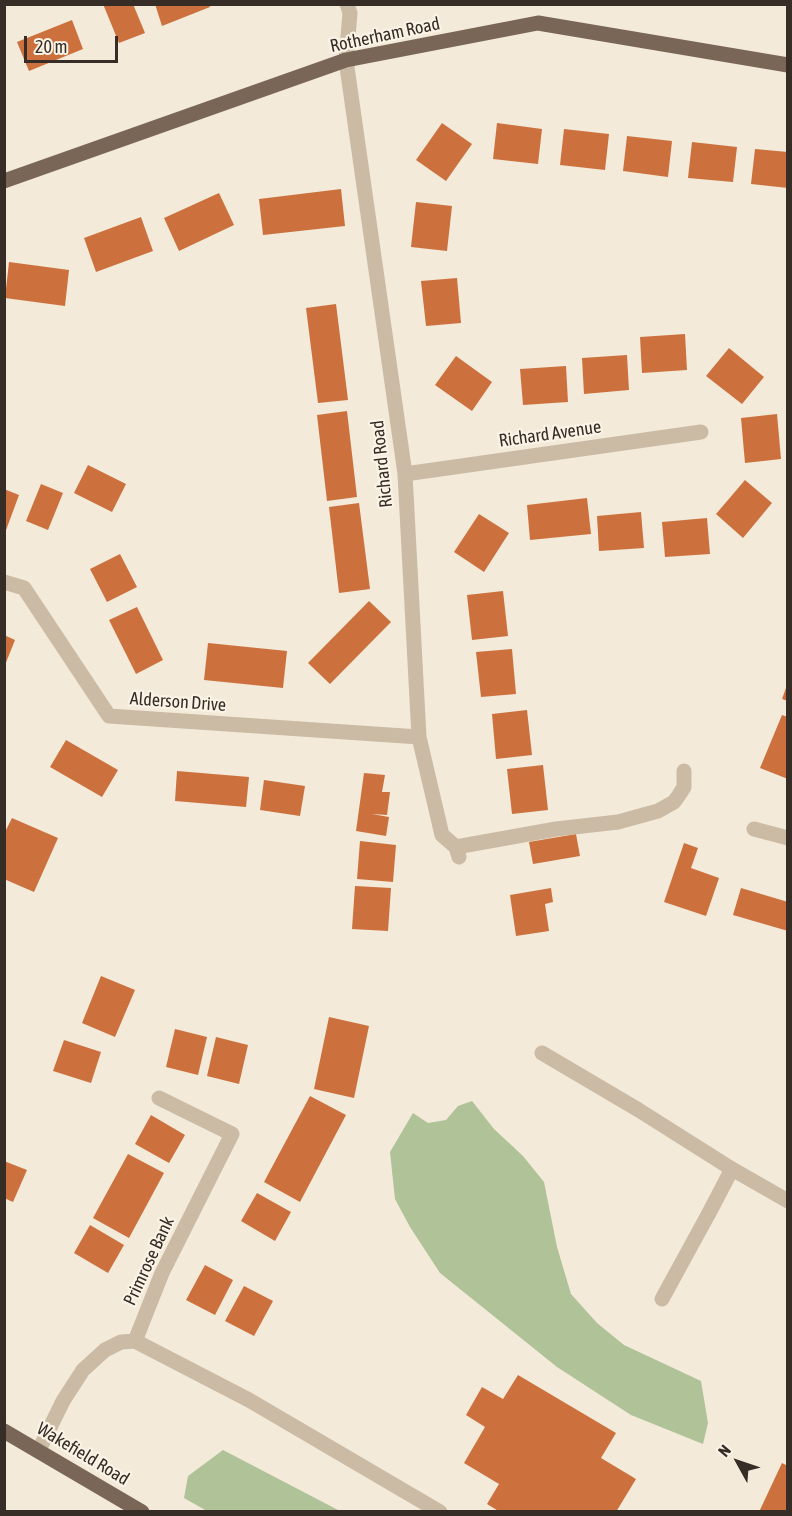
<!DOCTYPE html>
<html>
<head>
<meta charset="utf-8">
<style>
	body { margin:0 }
	#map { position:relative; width:792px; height:1516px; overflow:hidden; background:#f3ead9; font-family:"Asap Condensed",sans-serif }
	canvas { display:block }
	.frame { position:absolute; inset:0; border:6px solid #362d26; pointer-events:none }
	.north { position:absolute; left:708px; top:1432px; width:60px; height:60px; -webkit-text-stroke:4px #faf3e6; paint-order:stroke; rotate:310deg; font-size:16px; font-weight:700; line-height:24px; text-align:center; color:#362d26 }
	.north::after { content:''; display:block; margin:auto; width:21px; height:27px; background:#362d26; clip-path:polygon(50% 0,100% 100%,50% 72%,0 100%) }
	.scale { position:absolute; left:24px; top:36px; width:94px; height:27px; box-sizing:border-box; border:3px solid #362d26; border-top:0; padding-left:8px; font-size:18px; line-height:21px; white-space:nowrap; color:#362d26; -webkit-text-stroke:4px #faf3e6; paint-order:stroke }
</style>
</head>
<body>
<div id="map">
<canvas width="792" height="1516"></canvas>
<div class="frame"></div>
<div class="north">N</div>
<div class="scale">20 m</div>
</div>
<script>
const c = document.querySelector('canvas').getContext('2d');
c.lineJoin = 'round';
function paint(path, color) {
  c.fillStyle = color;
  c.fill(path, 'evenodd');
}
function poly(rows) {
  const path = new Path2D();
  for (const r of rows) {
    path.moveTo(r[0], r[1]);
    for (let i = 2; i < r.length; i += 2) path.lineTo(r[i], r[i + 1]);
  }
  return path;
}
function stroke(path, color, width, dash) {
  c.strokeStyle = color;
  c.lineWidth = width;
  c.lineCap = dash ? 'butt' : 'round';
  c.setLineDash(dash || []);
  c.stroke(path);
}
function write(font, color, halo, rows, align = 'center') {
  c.font = font + ' "Asap Condensed",sans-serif';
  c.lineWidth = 4.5;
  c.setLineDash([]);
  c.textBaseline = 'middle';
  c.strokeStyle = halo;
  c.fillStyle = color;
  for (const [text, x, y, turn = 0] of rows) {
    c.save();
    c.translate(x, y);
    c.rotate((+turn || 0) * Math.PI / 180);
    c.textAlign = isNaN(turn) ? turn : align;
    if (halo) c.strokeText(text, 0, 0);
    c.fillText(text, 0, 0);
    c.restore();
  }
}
const green = poly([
	[472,1101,494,1129,523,1156,544,1182,557,1247,571,1294,597,1323,624,1345,701,1381,708,1423,703,1444,631,1415,557,1367,440,1273,410,1227,395,1199,390,1152,413,1113,428,1123,446,1120,458,1106],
	[223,1450,340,1511,207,1511,184,1498,188,1476]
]);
const building = poly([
	[103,4,133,4,145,33,119,43],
	[155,4,209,4,210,7,162,26],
	[72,20,83,49,29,71,17,42],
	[442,123,472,144,446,181,416,160],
	[497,123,542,129,538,164,493,159],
	[564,129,609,134,605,170,560,165],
	[627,136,672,141,668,177,623,171],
	[692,142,737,147,733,182,688,178],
	[755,149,788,152,788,188,751,184],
	[341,189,345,226,263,235,259,199],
	[219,193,234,225,179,251,164,218],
	[416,202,452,206,447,251,411,247],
	[141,217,153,251,96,272,84,238],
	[9,262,69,270,65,306,5,298],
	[457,278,461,323,426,326,421,281],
	[336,304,348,400,318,403,306,308],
	[685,334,687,370,642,373,640,337],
	[729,348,764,377,742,404,706,376],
	[627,355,629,390,584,394,582,358],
	[456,356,492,382,472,411,435,385],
	[566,366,568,402,523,405,520,369],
	[347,411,357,497,327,501,317,415],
	[777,414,781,459,745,463,741,418],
	[88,465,126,484,112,512,74,493],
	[745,480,772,503,743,538,716,514],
	[41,484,63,493,48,530,26,521],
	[4,489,19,495,5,533,4,533],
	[587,498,591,534,530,540,527,505],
	[359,503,370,589,339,593,329,507],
	[641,512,644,548,599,551,597,516],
	[479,514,509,533,484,572,454,552],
	[707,518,710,554,665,557,662,522],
	[120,554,137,587,107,602,90,569],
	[503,591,508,636,472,640,467,595],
	[369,601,391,622,330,684,308,663],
	[137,607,163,660,136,674,109,620],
	[4,635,15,640,5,665,4,665],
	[208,643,287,651,283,688,204,680],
	[512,649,516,694,481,697,476,652],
	[787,685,788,685,788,701,782,699],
	[527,710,532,755,496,759,492,714],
	[782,715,788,717,788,779,760,768],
	[66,740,118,770,102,797,50,767],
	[543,765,548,810,512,814,507,769],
	[177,771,249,777,246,807,175,801],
	[364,773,385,775,382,792,390,792,387,815,372,814,389,817,386,836,356,831],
	[264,780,305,786,300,816,260,810],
	[12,818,58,838,34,892,4,879,4,834],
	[576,834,580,856,533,864,529,842],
	[360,841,396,845,393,882,357,879],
	[684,843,698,848,691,868,719,878,706,916,664,902],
	[355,886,391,888,388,931,352,929],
	[551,888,553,902,545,904,549,931,516,936,510,895],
	[741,888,788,902,788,931,733,915],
	[101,976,135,990,115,1037,82,1023],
	[329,1017,369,1026,354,1098,314,1089],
	[175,1029,207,1037,198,1075,166,1067],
	[216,1037,248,1045,239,1084,207,1076],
	[64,1040,101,1052,91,1083,53,1071],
	[310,1096,346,1115,300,1202,264,1182],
	[151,1115,185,1135,169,1163,135,1144],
	[128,1154,164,1173,129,1238,93,1218],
	[4,1161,27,1170,13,1202,4,1198],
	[257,1193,291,1212,275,1241,241,1221],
	[90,1225,124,1245,108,1273,74,1253],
	[205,1265,233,1280,215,1315,186,1300],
	[244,1286,273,1301,254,1336,225,1321],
	[518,1375,616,1433,601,1458,636,1479,616,1512,500,1512,487,1504,499,1484,464,1463,485,1427,466,1415,482,1387,503,1399],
	[782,1463,788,1466,788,1512,759,1512]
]);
const service = poly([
	[456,847,556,829,618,822,658,811,674,802,679,795,684,787,684,771],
	[542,1053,637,1109],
	[662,1299,709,1213],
	[135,1341,249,1400,440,1512]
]);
const minor = poly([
	[347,4,350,13,346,60,405,474,419,737,442,835,456,847,459,857],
	[405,474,701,432],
	[4,582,24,588,109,716,419,737],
	[754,829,788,838],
	[637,1109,732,1169,788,1201],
	[709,1213,732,1169],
	[39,1450,63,1401,83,1370,105,1350,121,1342,135,1341,162,1273,232,1134,159,1098]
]);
const primary = poly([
	[4,181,346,60,538,23,788,65],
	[4,1431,142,1512]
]);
const streetNames = [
	["Rotherham Road",385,35,-12],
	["Richard Avenue",550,434,-8],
	["Richard Road",382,464,-96],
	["Alderson Drive",178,702,4],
	["Primrose Bank",149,1261,-65],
	["Wakefield Road",83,1454,31]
];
paint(green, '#afc298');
paint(building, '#cc713e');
stroke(service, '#cbbba5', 15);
stroke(minor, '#cbbba5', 15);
stroke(primary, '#796657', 15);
write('18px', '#362d26', '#faf3e6', streetNames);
</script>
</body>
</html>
